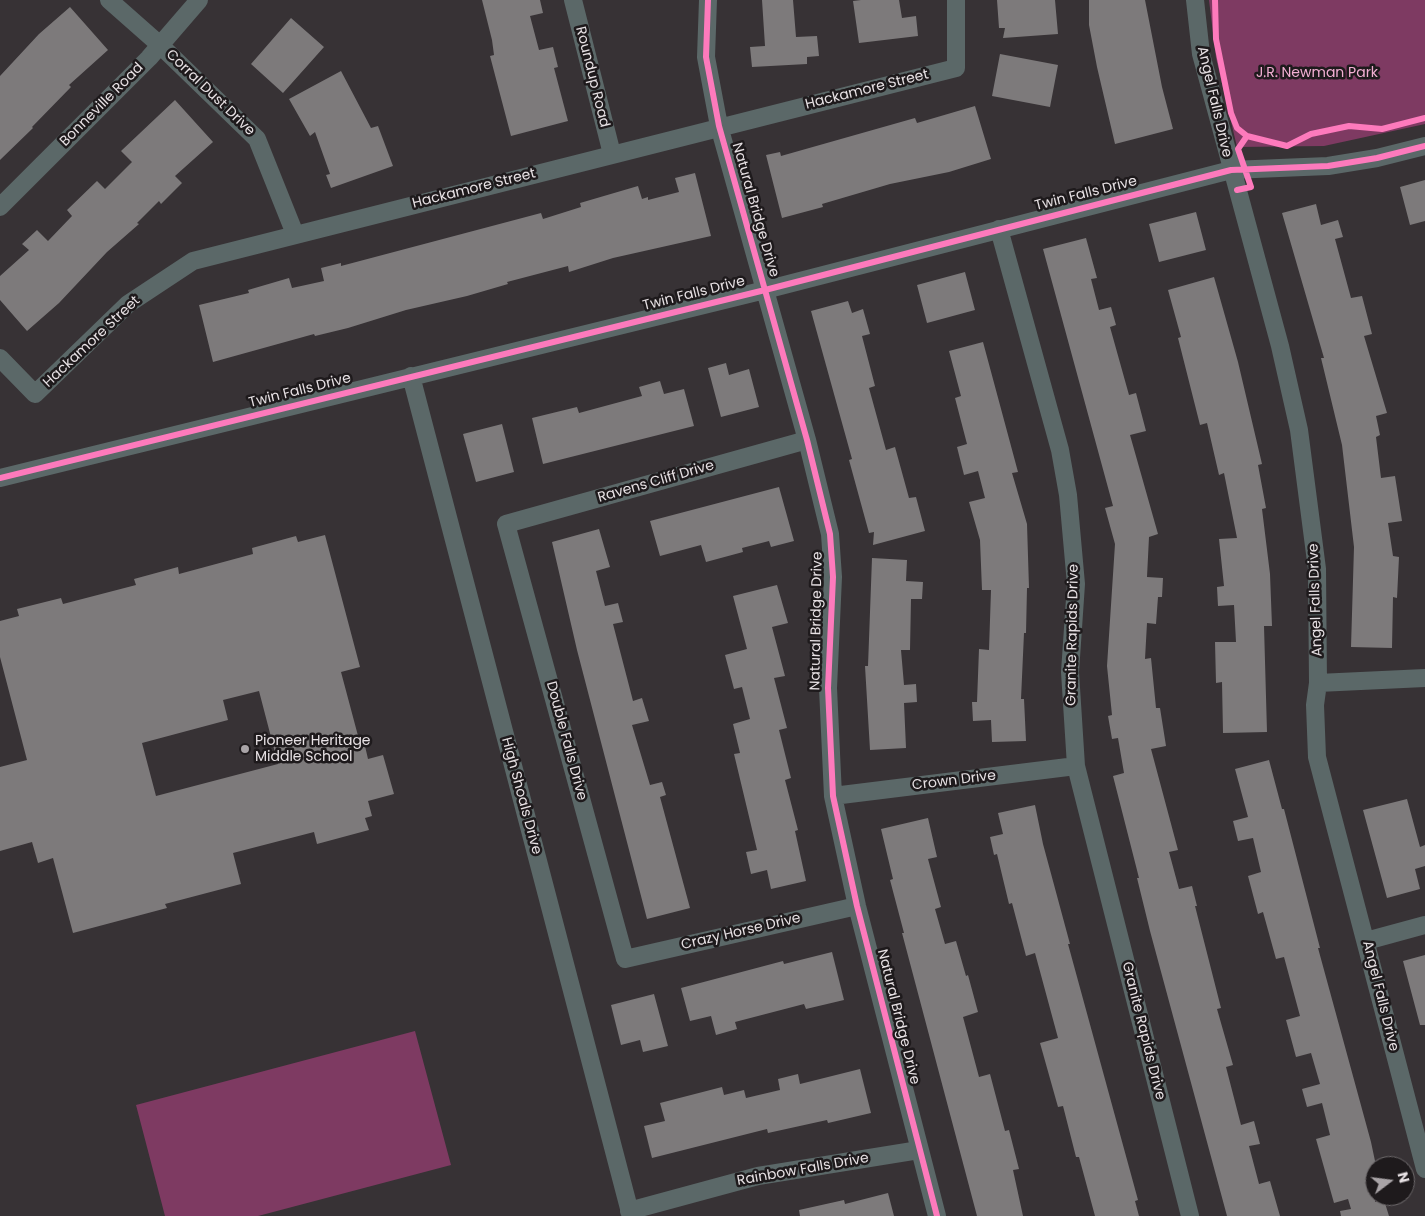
<!DOCTYPE html>
<html>
<head>
<meta charset="utf-8">
<style>
	body { margin:0 }
	#map { position:relative; width:1425px; height:1216px; overflow:hidden; background:#373235; font-family:Poppins,sans-serif }
	canvas { display:block }
	.north { position:absolute; left:1365px; top:1156px; width:50px; height:50px; box-sizing:border-box; background:#1e1a1c; border:1px solid #6e6a6c; border-radius:50%; rotate:75deg; font-size:14px; font-weight:700; line-height:20px; text-align:center; color:#e7e1e4 }
	.north::after { content:''; display:block; margin:auto; width:18px; height:22px; background:#a9a4a7; clip-path:polygon(50% 0,100% 100%,50% 72%,0 100%) }
</style>
</head>
<body>
<div id="map">
<canvas width="1425" height="1216"></canvas>
<div class="north">N</div>
</div>
<script>
const c = document.querySelector('canvas').getContext('2d');
c.lineJoin = 'round';
function paint(path, color) {
  c.fillStyle = color;
  c.fill(path, 'evenodd');
}
function poly(rows) {
  const path = new Path2D();
  for (const r of rows) {
    path.moveTo(r[0], r[1]);
    for (let i = 2; i < r.length; i += 2) path.lineTo(r[i], r[i + 1]);
  }
  return path;
}
function stroke(path, color, width, dash) {
  c.strokeStyle = color;
  c.lineWidth = width;
  c.lineCap = dash ? 'butt' : 'round';
  c.setLineDash(dash || []);
  c.stroke(path);
}
function write(font, color, halo, rows, align = 'center') {
  c.font = font + ' Poppins,sans-serif';
  c.lineWidth = 5;
  c.setLineDash([]);
  c.textBaseline = 'middle';
  c.strokeStyle = halo;
  c.fillStyle = color;
  for (const [text, x, y, turn = 0] of rows) {
    c.save();
    c.translate(x, y);
    c.rotate((+turn || 0) * Math.PI / 180);
    c.textAlign = isNaN(turn) ? turn : align;
    if (halo) c.strokeText(text, 0, 0);
    c.fillText(text, 0, 0);
    c.restore();
  }
}
const green = poly([
	[1209,0,1425,0,1425,124,1324,146,1237,147,1216,58],
	[415,1031,451,1165,258,1216,165,1216,136,1105]
]);
const building = poly([
	[482,0,540,0,543,13,530,16,539,50,553,47,558,67,554,68,568,121,511,136,490,56,494,55,492,40],
	[762,0,793,0,796,37,817,36,819,56,807,57,807,64,752,67,750,47,765,46],
	[861,0,899,0,902,18,916,16,918,36,859,43,853,1],
	[997,0,1055,0,1058,34,1003,38,1005,28,999,28],
	[1089,0,1145,0,1162,87,1173,129,1115,144,1097,67,1089,25],
	[70,7,108,50,69,85,71,87,32,127,33,128,0,160,0,76,39,34],
	[291,18,324,47,283,93,251,64],
	[1000,54,1058,65,1050,107,992,96],
	[341,71,371,128,378,126,393,166,331,188,326,175,330,174,315,132,310,136,289,99],
	[175,100,213,142,175,176,182,183,161,204,159,201,137,223,139,224,107,252,59,303,27,331,0,300,0,276,29,250,22,244,37,230,48,241,72,216,67,210,97,181,105,189,132,162,121,151],
	[975,106,991,159,949,172,890,184,822,204,823,207,782,218,766,155,780,152,781,156,915,118,917,123],
	[695,173,711,236,613,258,569,272,568,266,507,282,508,284,467,296,406,310,348,328,315,336,314,334,213,362,199,305,249,293,248,290,289,278,292,288,324,281,321,268,341,263,341,266,541,213,543,219,581,207,580,203,638,186,642,199,648,197,648,200,679,192,675,178],
	[1425,180,1425,221,1410,225,1400,187],
	[1316,204,1321,225,1338,220,1343,237,1335,239,1351,298,1362,296,1372,334,1364,336,1387,413,1376,416,1380,435,1376,437,1381,478,1395,476,1402,521,1388,523,1393,556,1399,557,1397,598,1393,597,1392,648,1351,647,1354,547,1342,445,1321,358,1324,358,1282,213],
	[1196,212,1206,250,1159,262,1149,224],
	[1086,238,1097,278,1091,279,1099,310,1111,307,1116,325,1110,327,1129,395,1136,393,1146,431,1130,435,1158,534,1149,537,1147,577,1163,578,1162,597,1158,597,1156,624,1147,623,1145,659,1151,658,1156,708,1160,708,1166,746,1151,749,1178,850,1169,852,1179,889,1192,886,1197,906,1195,906,1221,1008,1217,1009,1233,1065,1226,1067,1241,1125,1254,1121,1260,1144,1249,1146,1259,1184,1270,1181,1280,1216,1227,1216,1150,931,1137,878,1139,878,1113,776,1124,773,1118,738,1112,739,1108,716,1112,715,1107,666,1115,544,1105,508,1113,506,1043,249],
	[965,272,975,310,927,323,917,285],
	[1214,277,1238,362,1262,464,1258,465,1266,508,1262,509,1270,574,1272,626,1264,626,1267,732,1223,733,1222,682,1216,683,1215,642,1236,642,1234,605,1218,606,1217,587,1224,586,1219,539,1237,538,1224,473,1219,475,1207,423,1200,425,1178,338,1181,337,1168,290],
	[848,301,852,313,863,309,870,334,862,336,875,386,869,388,886,450,895,447,909,498,916,497,925,531,873,545,874,532,869,533,849,460,852,459,811,311],
	[983,342,1018,472,1012,473,1027,524,1029,588,1027,588,1026,633,1024,633,1021,699,1024,699,1026,741,992,742,991,720,973,721,972,702,977,702,979,649,989,650,991,590,982,590,980,540,969,502,985,498,978,471,964,475,957,447,967,444,955,398,961,396,949,351],
	[726,363,729,375,749,369,759,407,721,417,708,368],
	[660,381,664,394,684,389,694,426,543,464,532,418,577,407,579,413,642,396,639,387],
	[502,424,514,472,476,482,463,434],
	[779,487,794,541,771,547,769,541,742,548,743,552,706,562,701,545,660,556,650,521],
	[599,529,610,567,596,571,605,606,618,603,623,622,613,624,633,701,642,698,649,721,632,725,650,785,662,782,666,795,660,797,690,908,647,919,577,650,552,542],
	[325,535,360,667,341,672,361,747,365,746,368,759,383,755,394,794,368,801,372,816,365,818,369,830,317,844,314,832,233,853,241,884,165,904,167,908,73,933,53,858,38,863,32,842,0,851,0,767,27,760,0,657,0,621,19,616,17,609,61,598,63,604,136,585,134,579,178,567,179,574,253,554,252,548,296,536,298,542],
	[259,691,278,764,156,796,142,743,228,720,223,700],
	[872,558,907,560,906,581,923,582,922,599,911,599,910,650,901,650,904,685,916,684,917,702,904,703,906,748,870,750,865,666,868,666],
	[777,585,788,623,772,627,785,676,774,678,787,728,779,730,791,778,785,780,798,830,795,831,806,881,771,889,767,870,751,874,746,852,757,850,734,754,740,753,733,724,750,719,742,687,734,689,725,655,747,649,733,596],
	[1269,760,1282,809,1284,809,1320,948,1318,948,1371,1142,1375,1161,1375,1202,1384,1200,1389,1216,1341,1216,1340,1211,1351,1209,1348,1199,1334,1203,1316,1139,1330,1135,1322,1103,1307,1107,1302,1089,1320,1084,1311,1053,1296,1057,1286,1020,1300,1016,1284,957,1276,959,1263,912,1258,914,1248,876,1261,872,1253,838,1238,841,1233,821,1248,817,1235,769],
	[1407,799,1420,847,1425,845,1425,866,1415,869,1420,889,1387,898,1363,810],
	[1035,805,1043,844,1070,944,1068,944,1138,1200,1135,1201,1139,1216,1095,1216,1079,1157,1076,1157,1063,1106,1058,1107,1040,1043,1058,1038,1035,953,1026,956,1012,903,1009,904,997,854,994,855,990,837,1003,834,998,813],
	[928,818,937,857,928,859,941,907,935,909,945,944,956,941,966,976,968,975,978,1012,963,1017,979,1077,990,1074,1005,1131,1009,1130,1019,1169,1013,1170,1023,1216,977,1216,902,933,904,933,890,880,893,879,881,829],
	[832,952,844,1000,806,1009,804,1004,735,1022,737,1029,716,1035,711,1016,690,1021,681,988,783,961,784,964],
	[1425,955,1425,1025,1420,1025,1403,961],
	[654,994,668,1046,643,1052,640,1040,621,1045,611,1005],
	[860,1069,871,1113,828,1123,827,1120,768,1133,767,1129,652,1158,644,1126,665,1121,660,1103,722,1087,724,1095,744,1090,746,1098,780,1090,778,1079,798,1074,800,1084],
	[888,1193,894,1216,800,1216,799,1210,844,1200,845,1204]
]);
const minor = poly([
	[109,0,160,45,257,139,295,234],
	[573,0,612,154],
	[708,0,706,57,719,126,807,440,830,534,833,577,828,688,833,796,857,906,937,1216],
	[1195,0,1201,54,1280,346,1299,430,1317,569,1318,683,1315,705,1317,757,1425,1169],
	[0,207,149,58,199,0],
	[999,229,1060,450,1068,495,1076,584,1070,672,1076,766,1190,1216],
	[0,358,35,394,128,304,193,261,956,68,956,0],
	[411,376,631,1216],
	[807,440,506,524,625,959,857,906],
	[0,478,765,290,1231,170,1328,166,1377,158,1425,146],
	[1318,683,1425,678],
	[833,796,1076,766],
	[1366,941,1425,925],
	[629,1211,758,1176,919,1150]
]);
const cycleway = poly([
	[708,0,706,57,719,126,807,440,830,534,833,577,828,688,833,796,857,906,937,1216],
	[1215,0,1216,39,1231,113,1237,128,1247,136,1287,146,1311,134,1349,126,1382,129,1425,118],
	[1237,190,1251,187,1238,149,1247,136],
	[0,478,765,290,1231,170,1328,166,1377,158,1425,146]
]);
const markers = [
	[245,749,5,"#a9a4a7"]
];
const parkNames = [
	["J.R. Newman Park",1317,73]
];
const streetNames = [
	["Roundup Road",592,77,76],
	["Hackamore Street",867,90,-14],
	["Corral Dust Drive",210,93,44],
	["Angel Falls Drive",1214,102,77],
	["Bonneville Road",102,105,-45],
	["Hackamore Street",474,189,-14],
	["Twin Falls Drive",1086,194,-14],
	["Natural Bridge Drive",755,210,74],
	["Twin Falls Drive",694,294,-14],
	["Hackamore Street",92,342,-43],
	["Twin Falls Drive",300,391,-14],
	["Ravens Cliff Drive",656,482,-16],
	["Angel Falls Drive",1316,600,-92],
	["Natural Bridge Drive",817,621,-89],
	["Granite Rapids Drive",1073,635,-89],
	["Double Falls Drive",566,741,75],
	["Crown Drive",954,781,-7],
	["High Shoals Drive",521,796,75],
	["Crazy Horse Drive",741,932,-13],
	["Angel Falls Drive",1380,996,76],
	["Natural Bridge Drive",898,1017,76],
	["Granite Rapids Drive",1143,1031,76],
	["Rainbow Falls Drive",803,1170,-10]
];
const poiNames = [
	["Pioneer Heritage",255,741],
	["Middle School",255,757]
];
paint(green, '#7e3a62');
paint(building, '#7d7a7b');
stroke(minor, '#5b6868', 18);
stroke(cycleway, '#fd7abc', 6);
for (const [x, y, r, color] of markers) {
  const dot = new Path2D();
  dot.arc(x, y, r, 0, 2 * Math.PI);
  c.fillStyle = color;
  c.fill(dot);
  stroke(dot, '#1e1a1c', 2);
}
write('14px', '#f3afd3', '#1e1a1c', parkNames);
write('14px', '#e7e1e4', '#1e1a1c', streetNames);
write('14px', '#e7e1e4', '#1e1a1c', poiNames, 'left');
</script>
</body>
</html>
